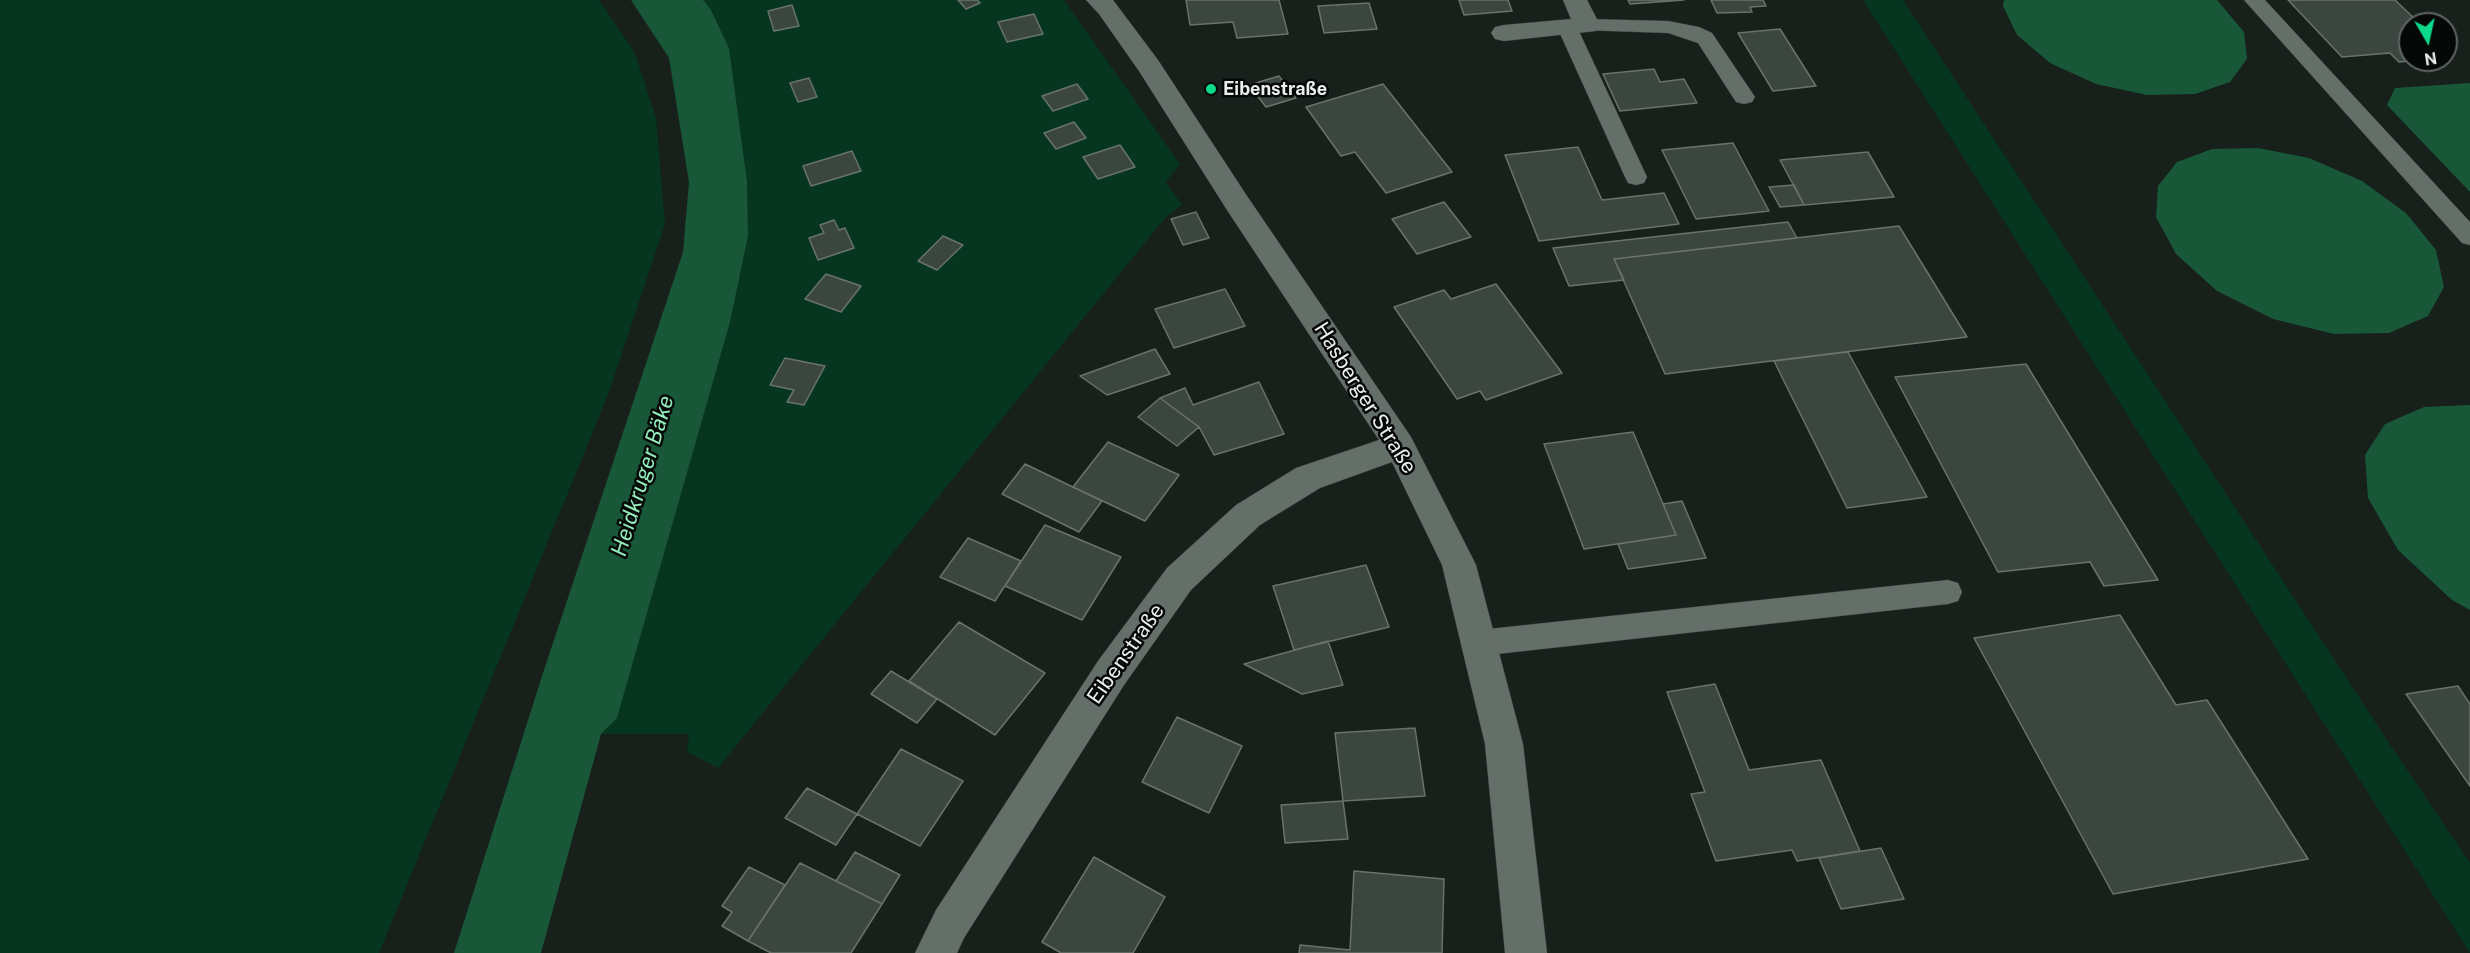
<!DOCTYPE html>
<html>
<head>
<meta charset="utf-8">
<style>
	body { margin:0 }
	#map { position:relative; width:2470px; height:953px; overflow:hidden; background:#17201b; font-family:"Public Sans",sans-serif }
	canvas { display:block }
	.north { position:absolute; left:2398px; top:12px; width:60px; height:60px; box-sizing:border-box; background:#060807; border:2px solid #616563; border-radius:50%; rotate:171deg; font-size:16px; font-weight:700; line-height:24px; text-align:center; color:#eaf0ec }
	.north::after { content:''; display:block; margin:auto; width:21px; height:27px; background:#0cd98a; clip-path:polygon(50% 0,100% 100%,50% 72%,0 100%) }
</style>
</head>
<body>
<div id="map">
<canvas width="2470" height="953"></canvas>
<div class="north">N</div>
</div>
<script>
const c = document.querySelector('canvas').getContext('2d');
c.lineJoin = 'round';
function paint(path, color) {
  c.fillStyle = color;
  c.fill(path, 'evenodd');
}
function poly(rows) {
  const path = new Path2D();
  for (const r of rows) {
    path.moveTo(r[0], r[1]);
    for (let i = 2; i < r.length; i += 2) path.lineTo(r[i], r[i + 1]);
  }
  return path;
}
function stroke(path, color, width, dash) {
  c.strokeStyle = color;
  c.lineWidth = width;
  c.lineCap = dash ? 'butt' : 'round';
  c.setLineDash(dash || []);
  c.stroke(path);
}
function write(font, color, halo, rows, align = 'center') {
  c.font = font + ' "Public Sans",sans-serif';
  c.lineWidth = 5;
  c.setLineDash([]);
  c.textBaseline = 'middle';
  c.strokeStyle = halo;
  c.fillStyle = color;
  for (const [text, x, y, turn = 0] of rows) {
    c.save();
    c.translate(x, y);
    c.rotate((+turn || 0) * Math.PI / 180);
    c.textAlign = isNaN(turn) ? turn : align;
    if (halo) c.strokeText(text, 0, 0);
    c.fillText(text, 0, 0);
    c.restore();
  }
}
const green = poly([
	[0,0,599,0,635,53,656,118,665,224,608,395,379,953,0,953],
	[703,0,1064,0,1180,164,1166,182,1182,205,1165,218,718,768,687,752,689,734,601,734,617,718,730,322,748,236,747,181,729,48,711,10],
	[1863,0,1903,0,2387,740,2470,863,2470,953]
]);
const water = poly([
	[631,0,703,0,711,10,729,48,747,181,748,236,730,322,617,718,601,734,541,953,454,953,543,673,683,252,689,182,669,58],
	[2004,0,2217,0,2244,32,2247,59,2230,82,2195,94,2147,95,2096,84,2050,63,2017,35,2003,6],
	[2470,83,2470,192,2387,105,2395,88],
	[2258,148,2309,158,2362,181,2406,213,2436,250,2444,287,2428,316,2389,333,2334,334,2273,319,2217,291,2176,254,2156,217,2158,186,2177,162,2212,149],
	[2470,405,2470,610,2452,600,2398,550,2368,498,2365,455,2385,424,2424,407]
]);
const building = poly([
	[958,0,977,0,980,3,966,9,958,0],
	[1186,0,1279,0,1288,34,1237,38,1233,22,1190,25,1186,0],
	[1459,0,1508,0,1512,11,1464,15,1459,0],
	[1628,0,1684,0,1630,4,1628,0],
	[1711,0,1763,0,1766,6,1750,7,1752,12,1717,13,1711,0],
	[2288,0,2395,0,2420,24,2410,24,2410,60,2421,60,2399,62,2390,53,2342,57,2288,0],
	[1369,3,1377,29,1324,33,1318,6,1369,3],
	[792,5,799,26,774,31,768,11,792,5],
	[1034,14,1043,34,1007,42,998,22,1034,14],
	[1780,29,1816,86,1773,91,1738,33,1780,29],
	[1654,69,1660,82,1684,79,1697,103,1620,111,1603,74,1654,69],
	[1279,76,1296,98,1266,107,1249,85,1279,76],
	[809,78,817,97,798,102,790,83,809,78],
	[1077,84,1088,99,1053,111,1042,96,1077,84],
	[1383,84,1452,172,1386,193,1355,152,1341,156,1306,107,1383,84],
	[1074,122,1086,138,1056,149,1044,133,1074,122],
	[1733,143,1769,211,1696,219,1662,150,1733,143],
	[1120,145,1135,167,1098,179,1083,157,1120,145],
	[1578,147,1602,200,1664,193,1679,224,1539,241,1505,155,1578,147],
	[852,151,861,171,811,186,803,166,852,151],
	[1868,152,1894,197,1804,205,1780,160,1868,152],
	[1794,185,1804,205,1780,207,1769,187,1794,185],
	[1444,202,1471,237,1417,254,1392,219,1444,202],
	[1196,212,1209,238,1183,245,1171,219,1196,212],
	[834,220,839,230,845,228,854,248,818,260,809,238,824,233,820,225,834,220],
	[1788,222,1797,238,1614,259,1624,280,1569,286,1553,248,1788,222],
	[1899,226,1967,337,1665,374,1614,259,1899,226],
	[943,236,963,245,937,270,918,261,943,236],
	[826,274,861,286,841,312,805,299,826,274],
	[1496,284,1562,373,1486,400,1480,391,1457,399,1394,307,1444,290,1451,299,1496,284],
	[1225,289,1245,326,1174,348,1155,309,1225,289],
	[1155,349,1170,374,1107,395,1080,376,1155,349],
	[1848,352,1927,497,1847,508,1774,361,1848,352],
	[785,358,825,366,804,405,787,402,794,390,770,385,785,358],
	[2026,364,2158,580,2104,586,2090,562,1998,572,1895,377,2026,364],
	[1259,382,1284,434,1214,455,1199,427,1160,398,1185,388,1193,405,1259,382],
	[1160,398,1199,427,1177,446,1138,417,1160,398],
	[1633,432,1676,535,1584,549,1544,444,1633,432],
	[1108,442,1179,475,1145,521,1073,487,1108,442],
	[1025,464,1102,501,1079,532,1002,494,1025,464],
	[1682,501,1706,558,1628,569,1618,544,1676,535,1663,504,1682,501],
	[1045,525,1121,557,1082,620,1005,586,1045,525],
	[968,538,1021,561,995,601,940,577,968,538],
	[1366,565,1389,627,1294,650,1273,586,1366,565],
	[2120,615,2176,705,2207,700,2308,859,2113,894,1974,638,2120,615],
	[959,622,1045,673,995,735,909,681,959,622],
	[1328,641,1343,685,1302,694,1244,664,1328,641],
	[891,671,937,699,917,723,871,694,891,671],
	[1715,684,1749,770,1821,760,1860,851,1797,861,1792,850,1716,861,1691,794,1705,792,1667,692,1715,684],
	[2458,686,2470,704,2470,786,2406,694,2458,686],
	[1177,717,1242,746,1209,813,1142,782,1177,717],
	[1415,728,1425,796,1343,801,1335,733,1415,728],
	[901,749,963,781,920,846,857,814,901,749],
	[807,788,857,814,836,845,785,818,807,788],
	[1343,801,1348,839,1285,843,1281,805,1343,801],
	[1881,848,1904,899,1841,909,1819,858,1881,848],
	[855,852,900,875,882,904,836,881,855,852],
	[1094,857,1165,897,1133,953,1061,953,1042,942,1094,857],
	[800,863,882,904,851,953,771,953,748,941,800,863],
	[749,867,785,885,748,941,722,926,732,912,722,906,749,867],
	[1354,871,1444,879,1442,953,1299,953,1300,945,1350,950,1354,871]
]);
const service = poly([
	[2244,0,2265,0,2470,222,2470,245,2462,243,2244,0],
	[1587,19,1668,21,1699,27,1712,33,1755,97,1752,102,1744,104,1736,102,1698,43,1668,33,1580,30,1577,25,1580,20,1587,19],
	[1567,21,1574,22,1577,27,1647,177,1644,183,1636,185,1628,183,1625,177,1557,27,1560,22,1567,21],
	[1948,580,1958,583,1962,592,1958,601,1948,604,1479,656,1469,652,1464,643,1469,634,1479,630,1948,580]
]);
const minor = poly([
	[1086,0,1113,0,1158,60,1247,196,1411,437,1471,555,1476,565,1523,744,1547,953,1505,953,1485,744,1442,565,1392,462,1320,488,1260,525,1191,590,1124,685,964,938,957,953,915,953,936,910,1098,661,1167,568,1236,505,1296,468,1379,440,1227,210,1139,71,1099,14,1086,0],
	[1563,0,1587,0,1600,25,1596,31,1504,41,1495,39,1491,33,1495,27,1504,25,1571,19,1563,0]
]);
const markers = [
	[1211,89,6,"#0cd98a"]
];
const farPoinames = [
	["Eibenstraße",1223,89]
];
const streetNames = [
	["Hasberger Straße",1365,398,58],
	["Eibenstraße",1126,654,-55]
];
const waterNames = [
	["Heidkruger Bäke",643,476,-73]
];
paint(green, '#063520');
paint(water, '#195739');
paint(building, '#3c4640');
stroke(building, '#69736c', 1.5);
stroke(service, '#373c39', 1);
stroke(minor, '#373c39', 1);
paint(service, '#656f69');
paint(minor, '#656f69');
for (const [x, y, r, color] of markers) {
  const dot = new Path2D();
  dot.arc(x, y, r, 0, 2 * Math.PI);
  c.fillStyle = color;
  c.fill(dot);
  stroke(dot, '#060807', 2);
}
write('bold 18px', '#eaf0ec', '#060807', farPoinames, 'left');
write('21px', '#eaf0ec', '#060807', streetNames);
write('italic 22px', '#93ecba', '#060807', waterNames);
</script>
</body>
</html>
